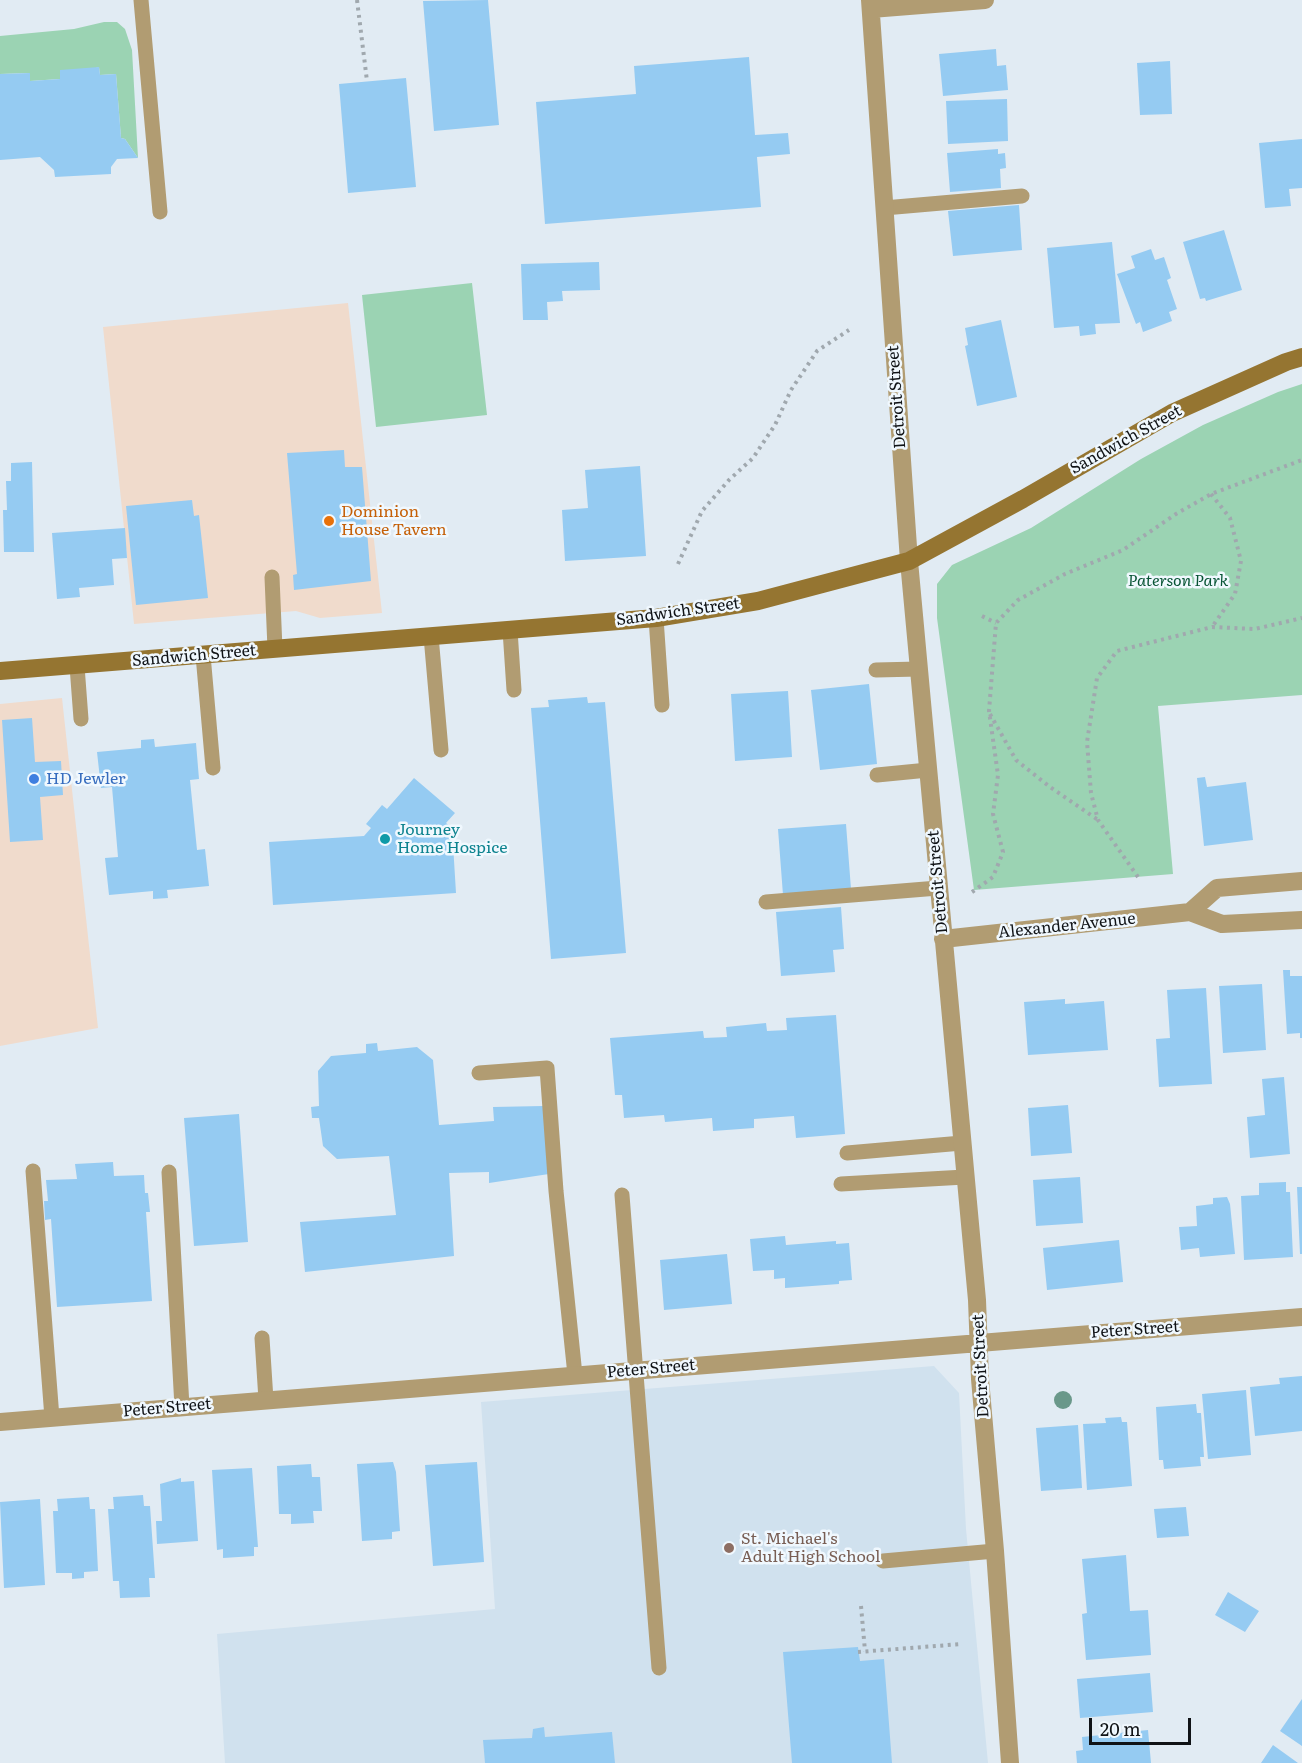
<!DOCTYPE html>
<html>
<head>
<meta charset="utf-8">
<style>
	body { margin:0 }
	#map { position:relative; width:1302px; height:1763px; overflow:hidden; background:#e1ebf3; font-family:Literata,serif }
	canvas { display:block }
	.scale { position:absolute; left:1089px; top:1718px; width:102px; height:27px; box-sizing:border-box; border:3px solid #101316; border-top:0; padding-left:8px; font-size:18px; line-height:21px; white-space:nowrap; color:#101316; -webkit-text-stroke:4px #f0f8fe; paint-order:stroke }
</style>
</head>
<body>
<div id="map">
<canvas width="1302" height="1763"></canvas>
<div class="scale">20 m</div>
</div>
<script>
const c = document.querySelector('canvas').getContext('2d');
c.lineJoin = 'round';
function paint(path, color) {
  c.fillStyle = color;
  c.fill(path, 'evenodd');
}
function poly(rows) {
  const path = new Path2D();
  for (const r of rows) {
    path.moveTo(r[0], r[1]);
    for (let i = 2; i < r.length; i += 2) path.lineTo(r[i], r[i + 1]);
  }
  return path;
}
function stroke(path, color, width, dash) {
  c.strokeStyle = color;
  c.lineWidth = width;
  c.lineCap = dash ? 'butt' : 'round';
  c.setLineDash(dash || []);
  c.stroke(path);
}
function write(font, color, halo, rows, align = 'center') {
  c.font = font + ' Literata,serif';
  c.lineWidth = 5;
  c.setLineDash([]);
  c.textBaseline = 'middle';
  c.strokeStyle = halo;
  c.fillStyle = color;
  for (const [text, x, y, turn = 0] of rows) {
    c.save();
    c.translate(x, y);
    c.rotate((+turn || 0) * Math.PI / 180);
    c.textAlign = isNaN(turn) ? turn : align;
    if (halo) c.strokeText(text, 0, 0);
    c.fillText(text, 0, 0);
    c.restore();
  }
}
const commercial = poly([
	[348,303,382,613,320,618,296,611,134,624,103,327],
	[62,698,98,1028,0,1046,0,704]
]);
const built = poly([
	[934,1366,959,1393,966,1529,988,1763,225,1763,217,1634,495,1609,481,1402]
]);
const green = poly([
	[104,22,117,22,125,29,132,50,138,158,125,139,121,138,116,74,100,75,99,67,60,79,30,81,29,73,0,74,0,36,74,29],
	[472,283,487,415,376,427,362,295],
	[1302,384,1302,695,1158,706,1173,874,974,890,937,618,937,584,952,565,1031,528,1141,459,1203,425,1278,392]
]);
const building = poly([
	[488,0,499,125,434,131,423,1],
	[996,49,997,66,1006,65,1008,90,943,96,939,54],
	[749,57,755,135,788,133,790,154,757,157,761,207,545,224,536,102,636,94,634,66],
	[1170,61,1172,114,1140,115,1137,63],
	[99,67,100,75,116,74,121,138,125,139,138,158,117,159,111,167,111,174,55,177,54,170,40,157,0,160,0,74,30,73,30,81,60,79,60,70],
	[406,78,416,187,348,193,339,84],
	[1007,99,1008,141,948,144,946,101],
	[1302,139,1302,188,1289,189,1291,206,1265,208,1259,143],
	[998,149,998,154,1005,153,1006,168,1000,169,1001,188,950,192,947,153],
	[1019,205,1022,250,953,256,948,211],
	[1224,230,1242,290,1206,301,1205,298,1200,299,1183,242],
	[1112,242,1120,323,1095,324,1096,334,1080,336,1079,326,1054,328,1047,248],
	[1151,249,1155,260,1164,257,1171,278,1167,280,1177,309,1169,312,1172,321,1143,332,1140,322,1136,324,1117,274,1135,268,1131,256],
	[599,262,600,290,562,291,563,301,547,302,548,320,523,320,521,264],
	[1001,320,1017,397,977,406,965,346,968,345,965,328],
	[344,450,345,467,362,467,371,581,294,590,293,575,297,574,287,453],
	[32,462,34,552,4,552,3,510,7,510,6,481,11,481,11,463],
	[640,466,646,556,565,561,562,510,588,508,585,470],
	[192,500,194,516,199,515,208,598,136,605,126,506],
	[125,528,127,558,112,559,114,585,79,588,80,597,57,599,52,533],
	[869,684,877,764,820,770,811,690],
	[788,691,792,757,735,761,731,694],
	[587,697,588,703,605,702,626,953,551,959,531,708,549,707,548,700],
	[32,718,35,762,61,761,63,795,40,797,43,840,10,842,2,720],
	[154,739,155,747,196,743,199,779,190,780,197,850,205,849,209,886,167,890,168,898,153,899,153,891,109,895,105,858,118,857,112,787,101,788,97,752,141,748,141,740],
	[1205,777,1207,787,1246,782,1253,840,1204,846,1197,778],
	[414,778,455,813,446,823,452,828,456,893,273,905,269,842,364,836,371,828,366,824,382,805,387,809],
	[846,824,851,889,783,895,778,829],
	[841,907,844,949,833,950,835,972,781,976,776,912],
	[1283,970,1290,970,1290,976,1302,976,1302,1038,1300,1038,1300,1033,1287,1034],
	[1262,984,1266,1050,1223,1053,1219,986],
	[1206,988,1212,1084,1159,1087,1156,1039,1170,1038,1167,990],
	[1065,999,1065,1004,1104,1001,1108,1050,1028,1055,1024,1002],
	[836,1015,845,1134,796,1138,794,1116,754,1119,754,1128,713,1131,712,1118,665,1122,664,1115,624,1118,622,1095,615,1095,610,1038,703,1031,704,1038,727,1037,726,1027,766,1023,767,1031,787,1030,786,1018],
	[377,1043,378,1051,417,1047,433,1060,439,1125,494,1121,493,1107,543,1106,549,1174,489,1183,489,1172,449,1173,454,1256,305,1272,300,1222,396,1215,389,1156,337,1159,323,1146,319,1118,312,1118,311,1107,319,1106,318,1071,331,1056,366,1053,366,1044],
	[1284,1077,1290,1154,1250,1158,1247,1117,1265,1115,1262,1079],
	[1068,1105,1072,1153,1031,1156,1028,1108],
	[239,1114,248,1242,194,1246,184,1118],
	[113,1162,114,1176,144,1175,145,1193,148,1193,150,1212,146,1212,152,1301,57,1307,51,1219,45,1220,44,1201,48,1201,46,1180,77,1179,75,1164],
	[1080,1177,1083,1223,1036,1226,1033,1180],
	[1286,1182,1286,1192,1290,1192,1293,1257,1244,1260,1241,1196,1259,1195,1259,1183],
	[1297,1187,1302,1187,1302,1254,1300,1254],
	[1227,1197,1230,1204,1235,1254,1200,1257,1199,1248,1181,1250,1179,1227,1197,1226,1196,1206,1213,1204,1213,1198],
	[785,1236,786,1245,836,1241,836,1244,849,1243,852,1280,839,1281,839,1284,785,1288,785,1278,774,1279,774,1270,753,1271,750,1239],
	[1119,1240,1123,1282,1047,1290,1043,1248],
	[727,1254,732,1304,664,1310,660,1260],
	[1302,1376,1302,1431,1255,1436,1250,1387,1280,1384,1279,1378],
	[1246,1390,1251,1455,1208,1459,1202,1394],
	[1196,1404,1197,1413,1201,1413,1204,1457,1200,1457,1201,1466,1164,1469,1163,1460,1159,1460,1156,1407],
	[1121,1417,1122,1422,1127,1422,1132,1486,1087,1490,1083,1424,1106,1423,1105,1418],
	[1078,1425,1082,1488,1041,1491,1036,1428],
	[393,1462,396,1472,400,1531,392,1532,392,1539,362,1541,357,1464],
	[477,1462,484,1562,433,1566,425,1465],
	[311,1464,312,1477,320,1477,322,1511,313,1511,314,1523,291,1524,291,1514,279,1514,277,1466],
	[252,1468,258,1547,254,1547,254,1556,223,1558,223,1549,217,1550,212,1470],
	[181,1478,181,1482,194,1481,198,1541,157,1544,156,1521,162,1521,160,1484],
	[143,1495,144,1506,150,1506,155,1578,149,1578,150,1597,120,1598,119,1581,113,1581,108,1509,114,1509,113,1497],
	[89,1497,90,1509,95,1509,98,1571,84,1572,84,1578,72,1579,72,1573,56,1573,53,1511,58,1511,57,1499],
	[40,1499,45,1585,4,1588,0,1502],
	[1186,1507,1189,1536,1157,1538,1154,1509],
	[1126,1555,1130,1611,1148,1610,1151,1655,1086,1660,1082,1614,1087,1613,1082,1559],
	[1228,1592,1259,1611,1245,1632,1215,1615],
	[858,1647,860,1661,884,1659,892,1763,792,1763,783,1652],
	[1150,1673,1153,1712,1080,1718,1077,1679],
	[1302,1699,1302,1746,1280,1731],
	[544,1727,545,1737,612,1732,615,1763,485,1763,483,1740,532,1738,533,1729],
	[1148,1730,1151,1763,1077,1763,1076,1751,1083,1750,1082,1737],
	[1273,1745,1298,1763,1261,1763]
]);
const path = poly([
	[357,0,367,81],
	[1211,494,1230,518,1241,561,1235,594,1212,627],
	[678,564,702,511,729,480,753,458,775,425,791,390,817,351,849,330],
	[982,616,996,623],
	[990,714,1016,760,1050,787,1098,820],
	[1138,877,1098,820,1091,793,1087,742,1097,678,1117,651,1212,627,1255,629,1302,618],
	[972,892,993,877,1003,852,993,814,998,775,989,711,996,623,1018,600,1065,574,1123,550,1176,514,1211,494,1302,460],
	[861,1606,865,1651],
	[858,1652,962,1644]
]);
const service = poly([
	[141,0,160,212],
	[884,208,1022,196],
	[272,577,275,649],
	[656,618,662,705],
	[510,630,514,690],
	[431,636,441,750],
	[203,655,213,768],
	[77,666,81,719],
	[876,670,919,669],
	[877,775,928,770],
	[766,902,938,888],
	[479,1073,547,1068,556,1191,575,1375],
	[847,1153,962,1143],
	[33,1171,52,1418],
	[169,1172,182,1407],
	[841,1184,965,1177],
	[622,1195,659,1668],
	[262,1338,266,1400],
	[883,1561,995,1551]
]);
const minor = poly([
	[870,0,909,561,977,1300,980,1379,995,1551,1010,1763],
	[871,9,985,0],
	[1190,912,1217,888,1302,881],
	[943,939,1190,912,1222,924,1302,920],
	[0,1422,1302,1317]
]);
const secondary = poly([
	[0,671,656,618,758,601,909,561,1023,499,1172,413,1286,362,1302,357]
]);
const trees = [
	[1063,1400]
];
const markers = [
	[329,521,6,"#e8710a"],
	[34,779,6,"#3f7fe0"],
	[385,839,6,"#0f9aa8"],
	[729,1548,6,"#8d6e63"]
];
const streetNames = [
	["Detroit Street",897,397,-94],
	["Sandwich Street",1126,440,-29],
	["Sandwich Street",678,612,-8],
	["Sandwich Street",194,656,-5],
	["Detroit Street",938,882,-95],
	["Alexander Avenue",1067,926,-6],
	["Peter Street",1135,1330,-4],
	["Detroit Street",981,1366,-93],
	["Peter Street",651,1369,-5],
	["Peter Street",167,1408,-5]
];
const foodNames = [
	["Dominion",341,512],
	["House Tavern",341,530]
];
const parkNames = [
	["Paterson Park",1178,581]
];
const shopNames = [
	["HD Jewler",46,779]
];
const cultureNames = [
	["Journey",397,830],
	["Home Hospice",397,848]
];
const educationNames = [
	["St. Michael's",741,1539],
	["Adult High School",741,1557]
];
paint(commercial, '#f0dbcc');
paint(built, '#d0e1ee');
paint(green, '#9bd3b3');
paint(building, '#95cbf2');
stroke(path, '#a0a8ae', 4, [3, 4.5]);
stroke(service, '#b19c72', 15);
stroke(minor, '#b19c72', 18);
stroke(secondary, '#957531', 18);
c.fillStyle = '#6a988a';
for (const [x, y] of trees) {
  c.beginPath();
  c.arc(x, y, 9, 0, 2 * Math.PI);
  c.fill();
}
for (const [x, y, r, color] of markers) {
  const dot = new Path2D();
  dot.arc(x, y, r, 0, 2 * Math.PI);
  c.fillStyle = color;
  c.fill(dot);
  stroke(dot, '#f0f8fe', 2);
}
write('16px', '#101316', '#f0f8fe', streetNames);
write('16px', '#c56008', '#f0f8fe', foodNames, 'left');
write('italic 16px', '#085435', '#f0f8fe', parkNames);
write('16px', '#366cbe', '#f0f8fe', shopNames, 'left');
write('16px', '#0d838f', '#f0f8fe', cultureNames, 'left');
write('16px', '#785e54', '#f0f8fe', educationNames, 'left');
</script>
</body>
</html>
